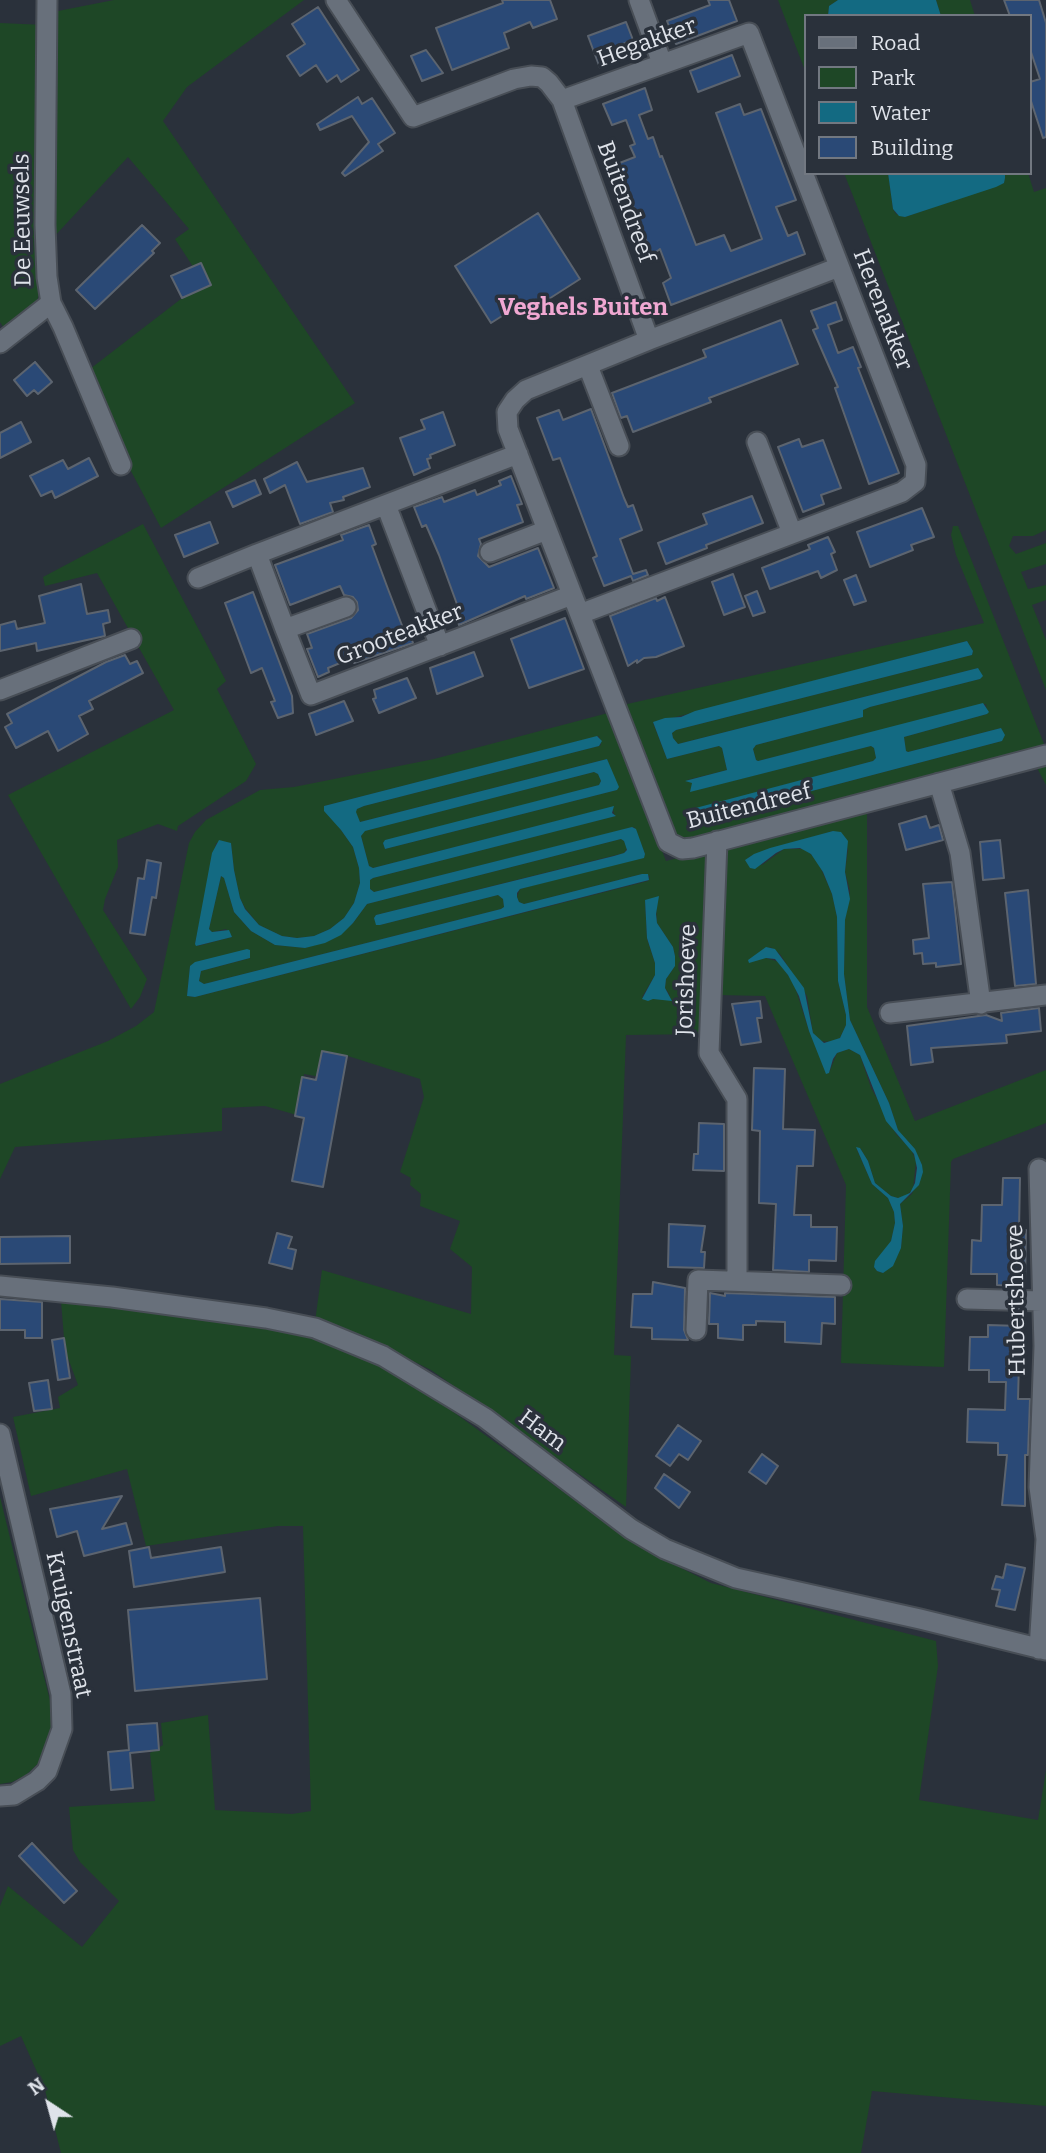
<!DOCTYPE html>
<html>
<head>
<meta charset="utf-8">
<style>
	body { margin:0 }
	#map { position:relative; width:1046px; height:2153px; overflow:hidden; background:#2a313b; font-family:Bitter,serif }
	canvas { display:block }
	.legend { position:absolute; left:804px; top:14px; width:228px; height:161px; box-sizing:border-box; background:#2a313b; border:2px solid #727881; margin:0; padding:9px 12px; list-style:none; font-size:21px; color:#dfe3ea }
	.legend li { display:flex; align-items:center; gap:14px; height:35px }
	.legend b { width:35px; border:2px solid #727881 }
	.north { position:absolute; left:14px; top:2069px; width:70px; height:70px; -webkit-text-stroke:5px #2a313b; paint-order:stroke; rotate:324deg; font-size:19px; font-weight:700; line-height:28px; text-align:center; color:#dfe3ea }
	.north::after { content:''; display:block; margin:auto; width:24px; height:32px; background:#dfe3ea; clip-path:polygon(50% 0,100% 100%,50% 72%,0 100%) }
</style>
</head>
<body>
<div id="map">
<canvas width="1046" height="2153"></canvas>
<ul class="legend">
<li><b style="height:9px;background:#68707b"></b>Road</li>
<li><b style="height:19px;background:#1e4726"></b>Park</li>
<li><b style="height:19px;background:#136a82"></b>Water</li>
<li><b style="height:19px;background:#2a4976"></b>Building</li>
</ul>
<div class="north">N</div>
</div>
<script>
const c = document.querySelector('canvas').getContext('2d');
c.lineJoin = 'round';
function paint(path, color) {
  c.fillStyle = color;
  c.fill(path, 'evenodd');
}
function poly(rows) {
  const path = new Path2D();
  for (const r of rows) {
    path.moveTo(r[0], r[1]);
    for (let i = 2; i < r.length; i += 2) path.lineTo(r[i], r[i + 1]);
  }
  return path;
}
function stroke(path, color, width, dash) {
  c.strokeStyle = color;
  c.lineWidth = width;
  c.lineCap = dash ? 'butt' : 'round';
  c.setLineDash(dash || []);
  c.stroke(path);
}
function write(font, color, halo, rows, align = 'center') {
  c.font = font + ' Bitter,serif';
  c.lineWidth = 7;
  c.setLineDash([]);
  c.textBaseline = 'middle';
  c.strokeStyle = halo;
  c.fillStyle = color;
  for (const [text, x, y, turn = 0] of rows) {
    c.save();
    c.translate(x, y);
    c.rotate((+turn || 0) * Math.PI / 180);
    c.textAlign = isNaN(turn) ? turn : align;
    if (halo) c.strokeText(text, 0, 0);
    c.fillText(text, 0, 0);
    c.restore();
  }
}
const green = poly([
	[114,0,304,0,187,87,163,121,355,403,161,528,113,437,86,372,203,282,175,239,189,229,128,157,52,239,53,12],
	[778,0,838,0,829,6,828,16,806,16,806,73],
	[936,0,970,0,975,16,941,16],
	[0,23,45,25,40,290,37,301,28,314,6,331,0,322],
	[844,173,888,173,893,209,896,214,905,217,1004,183,1005,173,1028,173,1034,192,1046,188,1046,530,1033,536,1013,536,1009,546,1016,554,1046,543,1046,564,1021,572,1028,589,1046,585,1046,600,1032,605,1046,640,1046,690],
	[143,524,226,681,217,689,256,764,246,781,178,826,177,831,158,824,117,840,118,867,105,899,103,910,147,979,140,997,131,1009,8,795,174,710,97,573,45,586,43,577],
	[953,526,958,526,1046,749,1046,785,1035,764,684,841,674,837,623,705,984,623,956,555,951,535],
	[967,641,973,651,972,655,676,730,672,733,673,738,678,744,978,668,980,679,870,707,863,710,862,717,756,745,753,749,756,760,758,761,986,704,987,714,904,737,906,751,908,752,1001,728,1002,741,694,822,689,819,686,812,873,761,876,758,874,748,871,746,692,791,692,783,687,780,727,770,722,748,719,746,667,759,653,723],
	[608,713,666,861,701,852,709,857,704,1034,626,1035,614,1355,631,1356,626,1507,431,1370,385,1347,315,1322,322,1270,471,1314,472,1267,450,1249,460,1221,420,1206,421,1194,410,1185,411,1178,400,1172,424,1097,420,1079,348,1056,326,1052,321,1077,304,1074,297,1115,265,1106,222,1108,222,1131,15,1147,0,1179,0,1084,108,1041,136,1026,154,1012,189,843,195,832,206,820,260,790,294,787,434,759],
	[599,736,601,745,599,746,364,806,357,809,355,812,360,822,607,759,617,790,385,849,383,843,599,785,601,781,598,774,594,772,364,831,361,836,369,866,373,868,612,807,615,816,373,878,370,880,370,889,374,892,634,827,645,854,520,889,517,897,519,902,524,904,642,874,650,876,648,881,195,997,187,996,190,966,251,958,201,971,199,981,204,984,501,909,504,907,503,899,498,895,380,925,374,918,376,915,624,853,627,848,624,841,621,839,367,904,353,923,333,939,305,948,275,945,251,931,234,912,224,878,221,876,209,929,212,932,226,929,232,937,198,946,195,944,216,843,231,843,234,870,240,898,245,908,259,925,282,936,297,938,314,936,330,929,344,918,354,903,360,883,359,868,353,847,324,806],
	[645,900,656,907,657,923,673,947,675,956,675,966,666,979,665,988,670,995,662,999,642,997,655,975,655,963,647,939],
	[867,808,867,1007,915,1121,1046,1070,1046,1123,953,1159,951,1162,944,1367,841,1363,846,1185,765,996,718,995,722,857,728,845],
	[833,831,848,849,845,872,850,891,845,920,844,974,850,1020,889,1103,898,1130,922,1165,912,1194,900,1204,903,1226,901,1248,883,1273,877,1271,874,1267,891,1241,895,1223,894,1212,888,1198,872,1184,857,1150,860,1148,868,1161,875,1183,891,1196,898,1198,906,1196,913,1189,916,1161,911,1149,896,1134,881,1106,871,1088,860,1055,849,1049,837,1053,829,1073,809,1031,794,984,779,962,766,958,770,947,780,954,807,996,813,1033,820,1041,832,1042,840,1038,846,1025,846,1015,838,981,837,917,832,894,818,862,806,849,784,849,762,865,748,857],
	[61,1301,176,1312,307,1334,350,1350,393,1372,452,1411,627,1538,671,1563,711,1583,936,1641,938,1666,919,1800,1038,1820,1046,1771,1046,2106,872,2091,861,2153,61,2153,45,2090,21,2036,0,2046,0,1906,8,1886,82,1947,119,1901,80,1862,73,1850,69,1807,155,1801,150,1753,163,1745,161,1723,208,1715,215,1810,292,1814,311,1811,303,1526,278,1526,146,1546,127,1469,31,1496,13,1417,60,1408,58,1397,78,1385,65,1350],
	[0,1497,52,1709,53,1726,46,1756,26,1775,12,1782,0,1784]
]);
const water = poly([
	[838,0,936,0,941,16,828,16,829,6],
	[888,173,1005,173,1005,178,1004,183,996,187,905,217,899,216,893,209],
	[967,641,973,651,972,655,676,730,672,733,673,738,678,744,978,668,983,676,980,679,870,707,863,710,863,717,756,745,753,749,756,760,758,761,983,703,989,712,987,714,904,737,906,751,908,752,1001,728,1005,735,1002,741,694,822,689,820,688,810,873,761,876,758,874,748,871,746,690,792,692,783,685,781,727,770,722,748,719,746,667,759,653,722,665,718,681,717,695,711],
	[597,736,602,741,599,746,364,806,357,809,356,812,360,822,607,759,619,787,617,790,385,849,383,843,385,840,599,785,601,781,598,774,594,772,365,831,361,836,369,866,373,868,614,806,612,813,616,816,373,878,370,880,370,889,374,892,632,827,636,829,645,854,644,858,520,889,517,893,517,897,519,902,524,904,642,874,648,874,649,880,195,997,187,996,190,966,195,962,247,949,250,950,250,958,201,971,199,981,204,984,501,909,504,907,503,899,498,895,380,925,376,925,374,918,376,915,614,856,624,853,627,850,624,841,621,839,367,904,353,923,341,935,325,943,305,948,275,945,251,931,234,912,224,878,221,876,209,929,212,932,229,930,232,937,196,946,195,944,212,853,219,840,231,843,234,870,240,898,245,909,259,925,282,936,297,938,314,936,330,929,344,918,354,903,360,883,359,868,353,847,341,830,324,811,324,806],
	[833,831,841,832,848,841,845,872,850,899,845,920,844,974,850,1020,889,1103,898,1130,915,1149,922,1165,923,1172,919,1185,900,1204,903,1226,901,1248,893,1266,883,1273,877,1271,874,1267,875,1261,891,1241,895,1223,894,1212,888,1198,872,1184,856,1147,860,1148,868,1161,875,1183,891,1196,898,1198,910,1193,915,1183,917,1168,914,1154,886,1121,860,1055,849,1049,837,1053,833,1059,829,1073,826,1074,809,1031,799,996,788,975,775,959,766,958,749,963,748,960,766,947,775,949,804,988,813,1033,824,1043,840,1038,846,1025,846,1015,838,981,837,917,832,894,823,872,811,854,800,848,784,849,776,853,755,869,750,868,745,860,754,854,770,848],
	[659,896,656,914,657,923,673,947,675,956,675,966,666,979,665,988,672,1001,653,999,648,1001,642,999,655,975,655,963,647,938,645,900]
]);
const building = poly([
	[502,0,550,0,557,19,533,28,530,22,504,33,509,48,452,70,436,28,503,3,502,0],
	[708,0,729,0,737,21,676,44,667,21,710,5,708,0],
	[1004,0,1039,0,1046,23,1046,137,1043,138,1030,98,1030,82,1040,79,1030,49,1030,16,1010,16,1004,0],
	[318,7,359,70,341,82,337,75,327,82,316,65,300,76,287,56,305,44,292,24,318,7],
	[626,22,633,40,618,46,623,59,600,68,588,36,626,22],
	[426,50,443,73,422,81,411,56,426,50],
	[732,55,740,76,698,92,690,71,732,55],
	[645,88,652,110,639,115,648,139,653,137,660,157,662,156,696,245,724,235,731,251,762,239,716,113,740,104,744,115,761,109,796,200,776,207,788,236,797,232,805,254,671,305,663,283,671,278,660,249,652,255,617,164,635,157,630,146,635,144,626,120,612,125,603,104,645,88],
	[358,97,362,104,372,98,395,133,378,144,383,151,345,176,342,173,369,142,352,116,320,130,317,124,358,97],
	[538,213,580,279,530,311,524,302,491,323,455,266,538,213],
	[142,225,160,243,152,251,154,253,95,309,76,290,142,225],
	[201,263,211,285,182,298,171,276,201,263],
	[836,302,842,320,828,325,838,353,853,347,861,367,858,368,899,473,869,484,835,388,838,387,813,330,818,328,811,311,836,302],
	[781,320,798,364,709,398,711,402,633,432,627,416,621,418,612,393,706,357,703,350,781,320],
	[35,362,52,382,38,394,34,390,27,396,14,380,35,362],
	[591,409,624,498,628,507,633,505,642,530,620,539,633,574,646,570,648,575,633,581,631,576,604,586,593,558,597,556,560,458,553,460,537,418,559,410,563,420,591,409],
	[443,412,455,445,430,455,431,458,427,459,430,468,414,475,400,438,425,429,421,420,443,412],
	[21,422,31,442,0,458,0,433,21,422],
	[799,439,802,447,823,440,841,488,821,495,824,504,803,512,778,447,799,439],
	[89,458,98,476,55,498,52,491,41,496,30,476,63,460,68,469,89,458],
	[297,462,307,482,363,468,370,487,343,497,344,500,330,503,333,512,300,524,285,485,270,493,264,479,297,462],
	[511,476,522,504,517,505,523,522,479,539,481,544,478,556,489,567,538,548,554,588,526,599,525,596,459,625,453,609,458,607,439,555,426,525,422,527,414,507,442,497,444,502,475,490,477,495,501,485,499,481,511,476],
	[255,480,261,494,233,507,226,492,255,480],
	[752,496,763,523,706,545,707,548,666,564,658,543,707,524,703,514,752,496],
	[922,508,934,537,911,545,913,550,870,567,857,532,922,508],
	[210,522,218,543,184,557,175,535,210,522],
	[369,525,376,544,372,546,388,589,403,628,407,626,413,643,354,663,352,658,328,668,329,672,318,677,307,649,312,648,307,634,351,618,358,610,357,602,353,597,344,595,340,586,290,605,275,565,343,540,341,535,369,525],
	[828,537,835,552,831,554,837,570,821,578,818,571,770,589,762,568,810,549,808,545,828,537],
	[733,574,745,607,724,615,712,582,733,574],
	[856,575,866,601,854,605,844,580,856,575],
	[81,584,87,614,108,610,110,622,103,624,105,636,37,651,36,643,0,651,0,625,15,621,17,629,45,623,39,596,81,584],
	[757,591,765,612,753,616,745,596,757,591],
	[253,592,292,696,293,713,278,718,271,702,275,701,262,668,251,673,225,603,253,592],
	[665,597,684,646,656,657,644,658,637,663,637,660,628,666,610,616,656,598,657,601,665,597],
	[565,618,584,669,529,688,511,639,565,618],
	[474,652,483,676,437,694,430,668,474,652],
	[125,655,130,664,137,661,143,673,89,701,93,709,79,716,88,734,58,751,48,731,16,748,5,727,12,723,7,714,106,662,125,655],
	[407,678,416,698,379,713,373,699,376,698,374,690,407,678],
	[344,701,353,721,316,735,309,714,344,701],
	[926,816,930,828,939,825,943,840,906,850,899,824,926,816],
	[1000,840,1004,878,983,880,980,842,1000,840],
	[147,860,161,863,156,898,152,897,145,935,130,933,138,878,144,879,147,860],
	[952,882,961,964,936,967,936,963,923,964,922,953,914,954,913,940,929,938,923,884,952,882],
	[1028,890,1036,984,1015,986,1005,893,1028,890],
	[760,1001,762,1018,757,1018,761,1042,741,1045,732,1004,760,1001],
	[1039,1008,1041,1031,1006,1035,1007,1043,931,1048,933,1062,911,1065,907,1026,986,1015,1002,1021,1001,1013,1039,1008],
	[322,1051,347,1056,323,1187,292,1181,304,1118,295,1116,302,1077,316,1080,322,1051],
	[754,1068,785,1069,783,1129,815,1130,813,1166,797,1166,794,1215,811,1215,811,1227,837,1227,836,1261,809,1260,809,1272,773,1270,776,1204,759,1203,760,1131,752,1130,754,1068],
	[699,1123,724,1124,724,1171,693,1170,694,1154,698,1154,699,1123],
	[1003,1178,1020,1178,1019,1230,1026,1230,1025,1286,997,1285,997,1274,971,1274,972,1240,981,1241,982,1205,1002,1205,1003,1178],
	[669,1224,705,1226,701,1252,705,1252,704,1268,668,1267,669,1224],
	[277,1233,292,1237,288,1248,296,1250,292,1269,269,1263,277,1233],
	[70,1236,70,1263,0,1264,0,1237,70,1236],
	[653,1282,685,1288,684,1330,688,1340,652,1339,652,1328,631,1327,633,1294,652,1294,653,1282],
	[710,1293,725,1296,725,1293,835,1297,835,1324,822,1323,821,1344,785,1342,785,1322,756,1321,756,1325,743,1325,743,1340,718,1338,718,1324,709,1324,710,1293],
	[0,1299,42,1302,42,1338,25,1338,25,1330,0,1330,0,1299],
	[988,1325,1020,1326,1018,1399,1030,1399,1028,1455,1025,1455,1025,1506,1002,1505,1007,1455,998,1455,998,1443,967,1442,968,1409,1005,1410,1006,1382,989,1382,989,1370,969,1370,970,1337,988,1337,988,1325],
	[64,1338,70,1378,58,1380,52,1340,64,1338],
	[48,1380,52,1409,34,1411,29,1383,48,1380],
	[678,1425,701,1441,688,1460,679,1454,670,1466,656,1456,678,1425],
	[762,1454,778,1466,766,1484,749,1472,762,1454],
	[664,1474,690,1492,679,1508,655,1488,664,1474],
	[122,1496,102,1529,126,1523,132,1544,84,1556,77,1531,57,1537,50,1509,122,1496],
	[149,1547,151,1558,221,1547,225,1572,134,1587,129,1551,149,1547],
	[1006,1564,1025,1568,1015,1610,996,1606,1000,1590,992,1589,996,1576,1003,1578,1006,1564],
	[260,1598,267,1679,135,1691,128,1610,260,1598],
	[157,1723,159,1750,130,1753,133,1788,111,1790,108,1752,129,1750,127,1725,157,1723],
	[32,1843,77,1891,64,1903,19,1856,32,1843]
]);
const minor = poly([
	[47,0,45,225,47,277,51,303,63,327,121,465],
	[336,0,413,117,514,79,531,76,542,77,549,83,562,100,649,340,526,390,515,400,507,412,508,429,668,842,682,849,693,848,1046,755],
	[639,0,662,63],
	[562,100,749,33,916,465,915,482,902,492,580,614],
	[649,340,839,267],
	[0,343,51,303],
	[588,366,619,446],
	[757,442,792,533],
	[518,454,257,554,285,629,311,695,572,595],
	[386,505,440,646],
	[490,552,547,530],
	[198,578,257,554],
	[285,629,346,607],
	[0,690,131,639],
	[939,783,960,853,981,1004],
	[717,841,709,1053,737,1099,737,1281],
	[890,1013,1046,995],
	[1039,1169,1044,1346,1039,1487,1046,1539,1039,1649],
	[0,1286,112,1297,266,1318,315,1328,383,1356,485,1418,631,1529,665,1549,736,1578,920,1619,1046,1650],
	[967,1299,1042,1301],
	[696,1330,698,1280,841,1285],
	[0,1434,61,1694,62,1729,47,1771,37,1781,14,1795,0,1796]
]);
const streetNames = [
	["Hegakker",647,43,-20],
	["Buitendreef",625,202,70],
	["De Eeuwsels",23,220,-91],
	["Herenakker",882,310,69],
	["Grooteakker",400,635,-21],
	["Buitendreef",749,807,-14],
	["Jorishoeve",687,980,-88],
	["Hubertshoeve",1017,1300,-91],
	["Ham",542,1431,37],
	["Kruigenstraat",68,1625,78]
];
const neighbourhoodNames = [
	["Veghels Buiten",583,308]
];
paint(green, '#1e4726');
paint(water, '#136a82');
paint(building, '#2a4976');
stroke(building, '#5c646f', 2);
stroke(minor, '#484e56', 23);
stroke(minor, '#68707b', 19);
write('23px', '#dfe3ea', '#2a313b', streetNames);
write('bold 24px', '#f0a8d2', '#2a313b', neighbourhoodNames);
</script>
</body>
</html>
